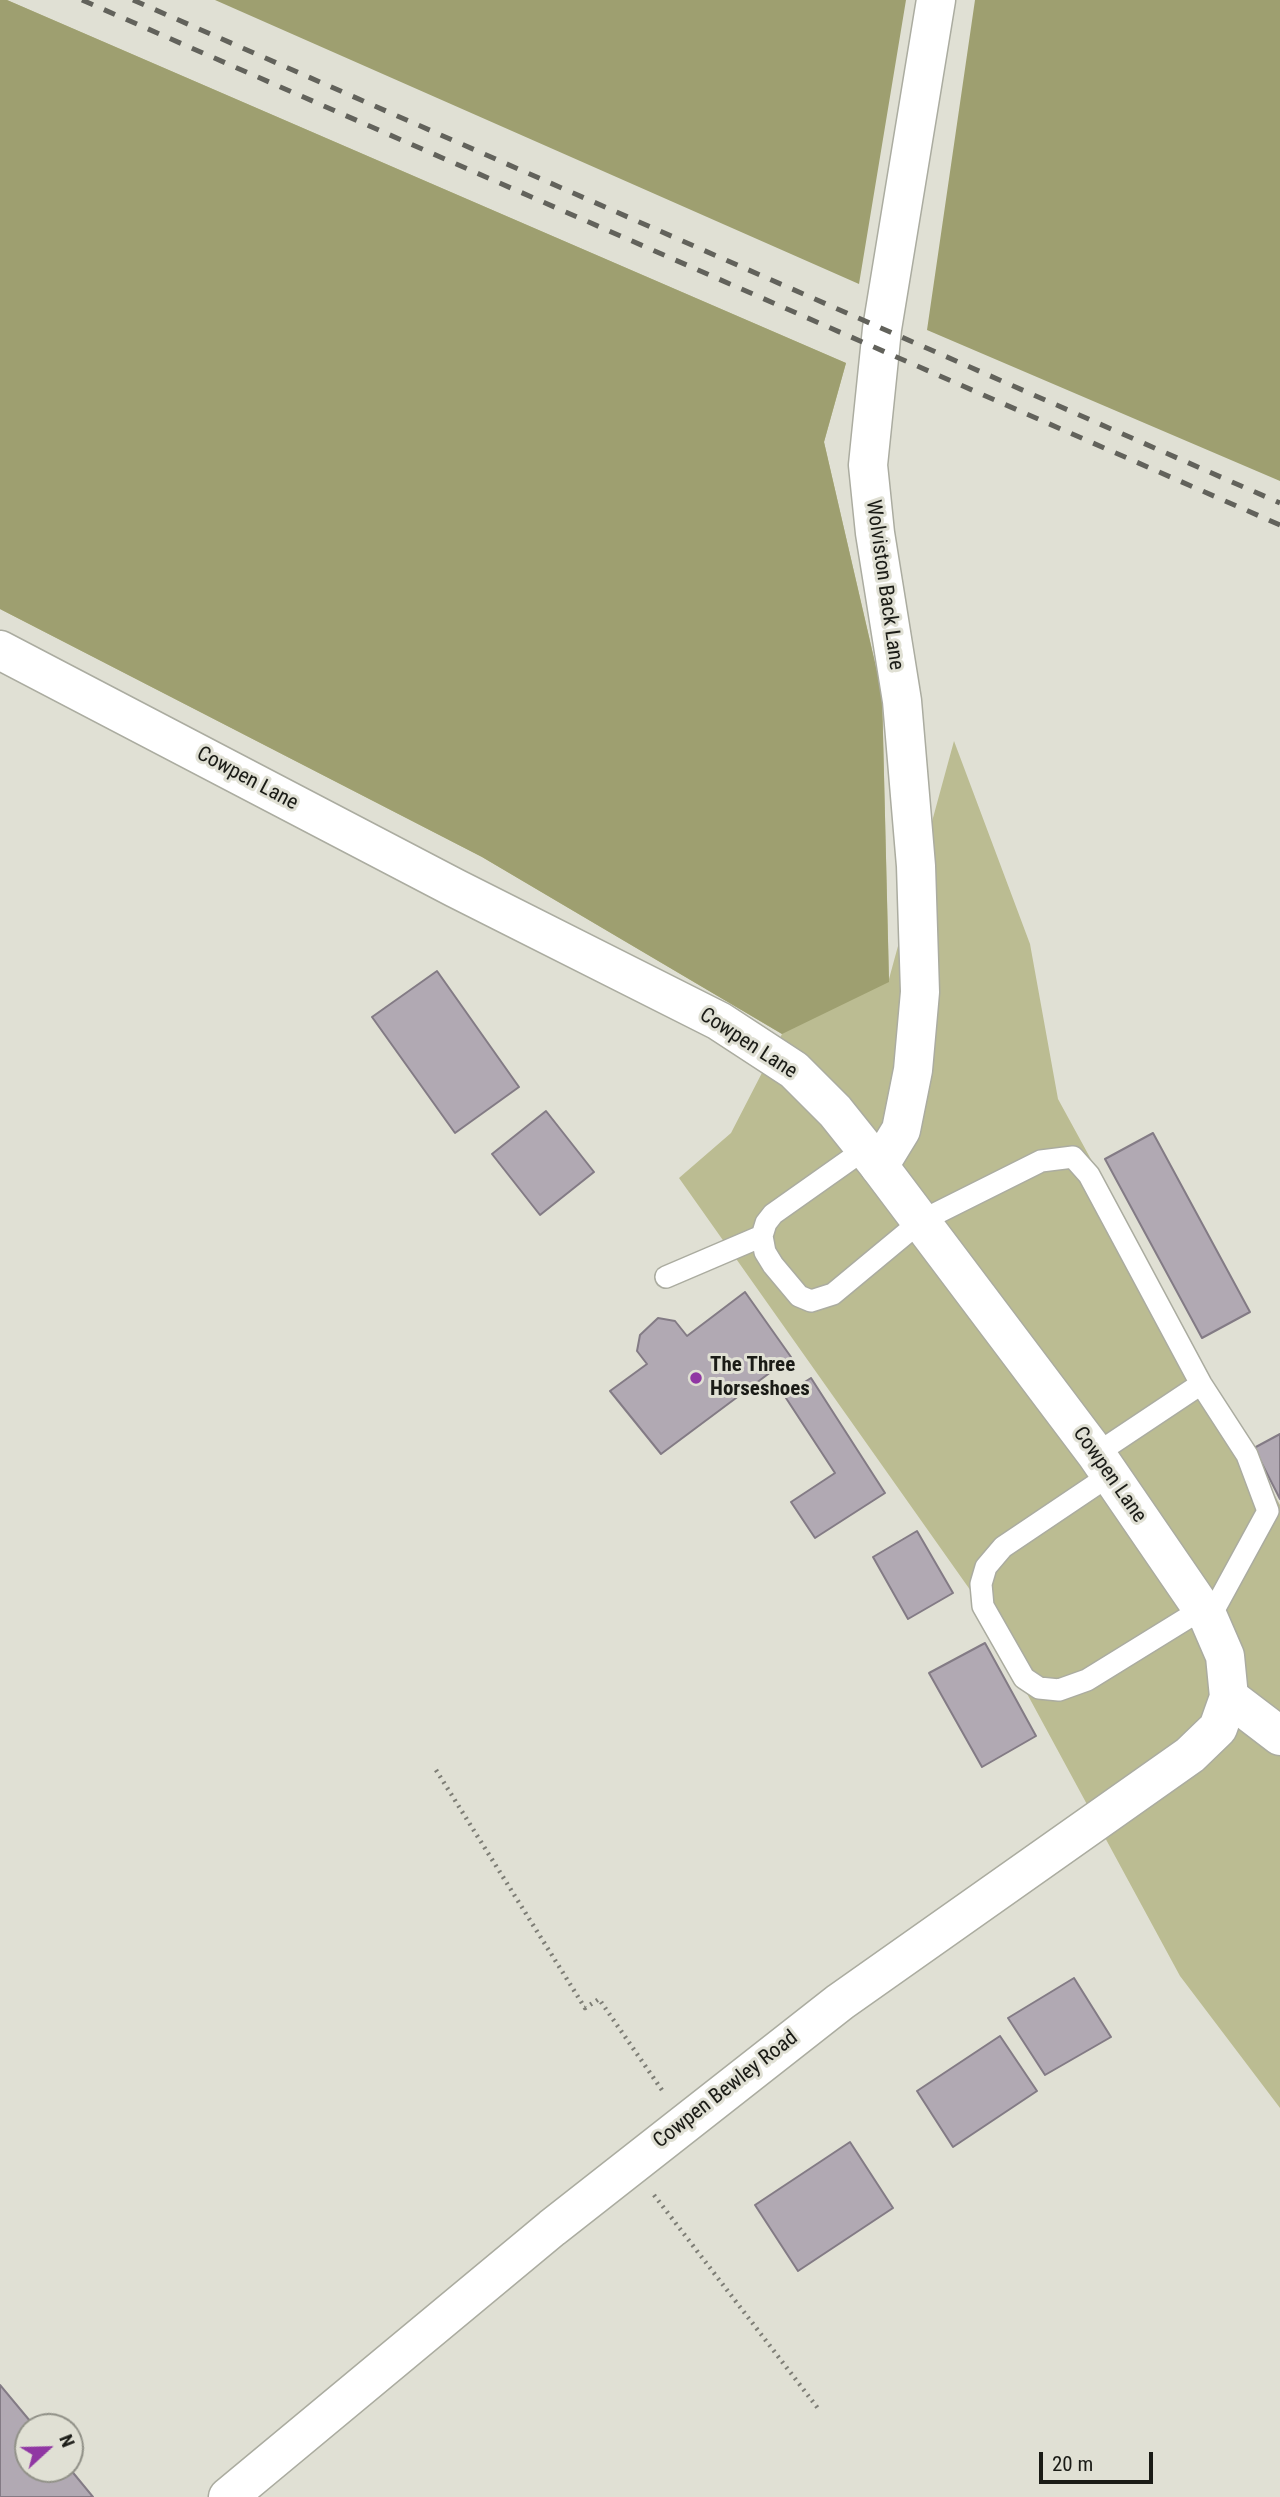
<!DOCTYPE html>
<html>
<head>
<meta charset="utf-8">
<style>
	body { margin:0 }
	#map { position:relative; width:1280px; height:2497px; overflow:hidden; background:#e0e0d4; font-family:"Roboto Condensed",sans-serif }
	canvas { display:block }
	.north { position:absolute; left:14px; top:2413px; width:70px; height:70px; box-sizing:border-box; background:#e0e0d4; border:2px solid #919188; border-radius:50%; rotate:68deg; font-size:19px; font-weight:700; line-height:28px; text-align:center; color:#1a1b16 }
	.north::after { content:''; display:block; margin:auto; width:24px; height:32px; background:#9037a3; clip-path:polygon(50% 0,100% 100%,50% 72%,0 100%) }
	.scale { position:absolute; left:1039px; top:2452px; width:114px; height:32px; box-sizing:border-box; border:4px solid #1a1b16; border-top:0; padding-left:9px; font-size:21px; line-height:24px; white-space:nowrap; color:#1a1b16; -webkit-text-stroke:5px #e0e0d4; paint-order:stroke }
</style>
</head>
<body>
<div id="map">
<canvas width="1280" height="2497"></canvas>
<div class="north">N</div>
<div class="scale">20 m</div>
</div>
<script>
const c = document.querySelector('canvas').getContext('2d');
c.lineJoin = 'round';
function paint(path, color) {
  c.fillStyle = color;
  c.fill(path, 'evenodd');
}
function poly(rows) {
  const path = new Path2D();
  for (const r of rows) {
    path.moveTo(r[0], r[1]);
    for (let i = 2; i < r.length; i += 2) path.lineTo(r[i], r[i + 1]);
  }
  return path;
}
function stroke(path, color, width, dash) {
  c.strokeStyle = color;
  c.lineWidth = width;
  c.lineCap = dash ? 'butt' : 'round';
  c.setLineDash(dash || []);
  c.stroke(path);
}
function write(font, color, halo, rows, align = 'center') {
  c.font = font + ' "Roboto Condensed",sans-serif';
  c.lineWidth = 6;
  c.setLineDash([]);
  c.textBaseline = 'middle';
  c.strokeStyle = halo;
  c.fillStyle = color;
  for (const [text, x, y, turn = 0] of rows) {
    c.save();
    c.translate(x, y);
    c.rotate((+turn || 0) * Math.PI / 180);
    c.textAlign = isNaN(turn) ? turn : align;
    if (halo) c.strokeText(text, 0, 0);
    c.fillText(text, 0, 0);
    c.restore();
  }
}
const green = poly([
	[0,0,7,0,846,363,824,442,882,693,889,979,954,741,1030,944,1058,1099,1280,1505,1280,2108,1180,1976,973,1594,679,1178,731,1133,782,1034,482,857,0,609]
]);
const forest = poly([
	[0,0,7,0,846,363,824,442,882,693,889,982,782,1034,482,857,0,609],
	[215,0,906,0,859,284],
	[975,0,1280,0,1280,481,927,330]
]);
const building = poly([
	[437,971,519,1087,455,1133,372,1017,437,971],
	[546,1111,594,1172,540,1215,492,1154,546,1111],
	[1153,1133,1250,1312,1202,1338,1105,1159,1153,1133],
	[745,1292,791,1357,661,1454,610,1391,647,1364,637,1351,640,1335,658,1318,675,1321,687,1336,745,1292],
	[811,1378,885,1493,815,1538,791,1502,835,1473,784,1395,811,1378],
	[1280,1434,1280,1499,1254,1448,1280,1434],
	[917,1531,953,1593,908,1619,873,1557,917,1531],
	[985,1643,1036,1736,982,1767,929,1673,985,1643],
	[1074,1978,1111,2037,1045,2075,1008,2018,1074,1978],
	[1000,2036,1037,2091,953,2147,917,2091,1000,2036],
	[850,2142,893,2208,798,2271,755,2205,850,2142],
	[0,2385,35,2427,28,2427,28,2469,70,2469,93,2497,0,2497,0,2385]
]);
const path = poly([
	[436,1770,585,2008,599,1999,664,2093],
	[654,2195,820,2411]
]);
const service = poly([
	[865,1149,773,1214,766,1223,762,1236,765,1252,773,1265,799,1296,811,1301,833,1294,921,1221,1041,1161,1073,1157,1089,1175,1201,1384,1247,1455,1268,1511,1209,1619],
	[666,1277,762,1236],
	[1096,1454,1201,1384],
	[1110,1475,1003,1547,986,1567,981,1584,983,1606,1024,1678,1039,1688,1059,1690,1087,1680,1202,1609]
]);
const minor = poly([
	[879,1166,901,1130,913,1070,920,992,916,866,902,701,875,533,868,465,882,329,936,0],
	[1229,1697,1280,1736]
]);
const tertiary = poly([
	[0,650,455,888,719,1021,794,1070,835,1111,879,1166,1096,1454,1209,1619,1225,1656,1229,1697,1218,1728,1190,1755,840,2002,552,2228,228,2497]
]);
const rail = poly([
	[82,0,1280,525],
	[133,0,1280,503]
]);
const markers = [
	[696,1378,7,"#9037a3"]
];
const streetNames = [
	["Wolviston Back Lane",884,585,82],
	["Cowpen Lane",247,779,28],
	["Cowpen Lane",748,1044,33],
	["Cowpen Lane",1109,1475,55],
	["Cowpen Bewley Road",726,2090,-38]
];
const poiNames = [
	["The Three",710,1366],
	["Horseshoes",710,1390]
];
paint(green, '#bbbc92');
paint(forest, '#9e9f70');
paint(building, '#b1a9b3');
stroke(building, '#837b85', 2);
stroke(service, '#abaca0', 24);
stroke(minor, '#abaca0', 41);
stroke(tertiary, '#abaca0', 41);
stroke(path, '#7e7e76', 4.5, [2, 5]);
stroke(service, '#fff', 21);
stroke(minor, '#fff', 38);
stroke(tertiary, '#fff', 38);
stroke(rail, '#62625b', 5, [12, 12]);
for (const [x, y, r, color] of markers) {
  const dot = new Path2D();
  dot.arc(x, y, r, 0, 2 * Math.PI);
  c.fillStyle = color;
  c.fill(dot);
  stroke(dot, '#e0e0d4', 2.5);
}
write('21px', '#1a1b16', '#e0e0d4', streetNames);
write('bold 21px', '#1a1b16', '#e0e0d4', poiNames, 'left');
</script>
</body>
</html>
